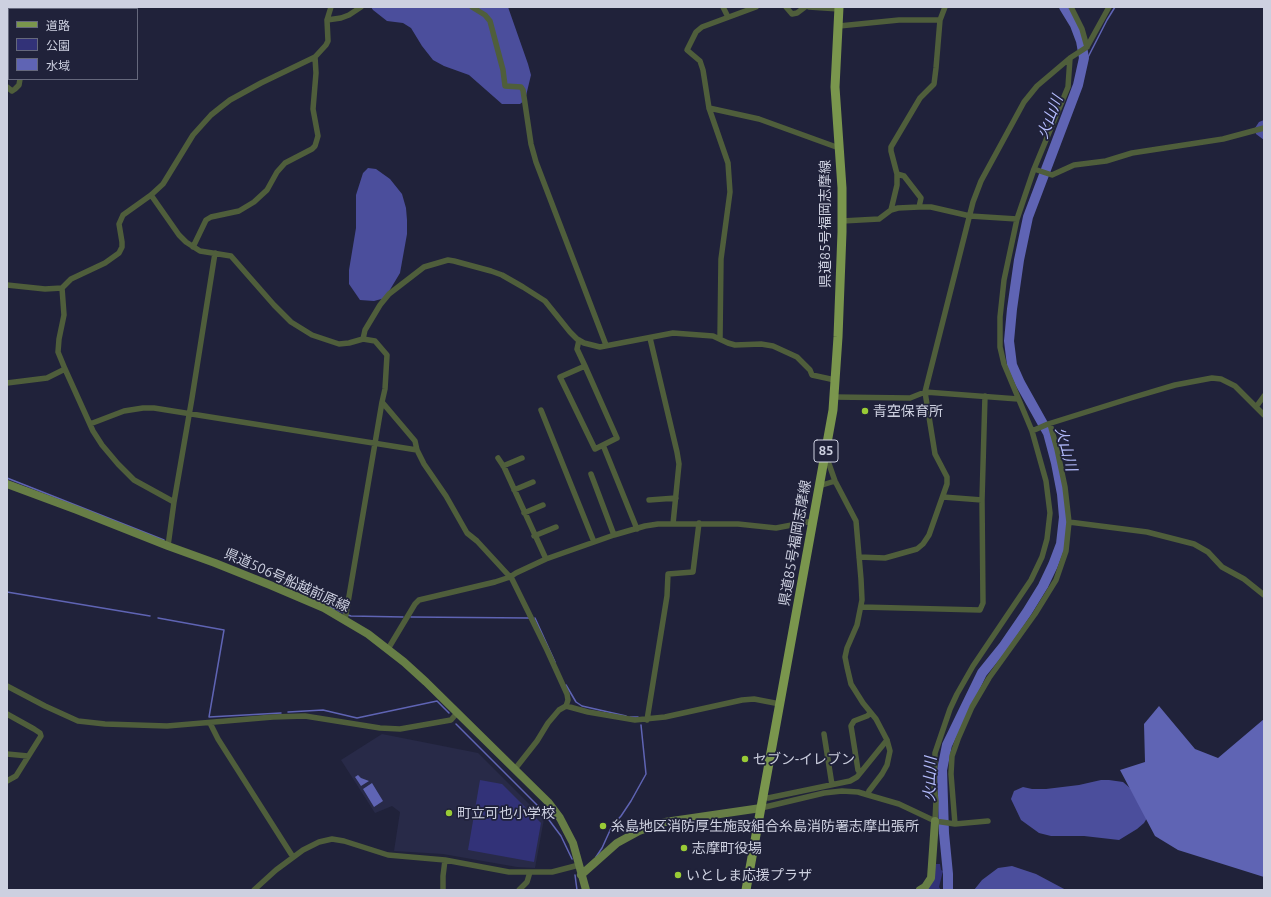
<!DOCTYPE html>
<html>
<head>
<meta charset="utf-8">
<style>
	body { margin:0 }
	#map { position:relative; width:1271px; height:897px; overflow:hidden; background:#20223a; font-family:Ubuntu,"Noto Sans JP",sans-serif }
	canvas { display:block }
	.frame { position:absolute; inset:0; border:8px solid #cdd0e0; pointer-events:none }
	.legend { position:absolute; left:8px; top:8px; width:130px; height:72px; box-sizing:border-box; background:#20223a; border:1px solid #65687c; margin:0; padding:5px 7px; list-style:none; font-size:12px; color:#cdd0e0 }
	.legend li { display:flex; align-items:center; gap:8px; height:20px }
	.legend b { width:20px; border:1px solid #65687c }
</style>
</head>
<body>
<div id="map">
<canvas width="1271" height="897"></canvas>
<div class="frame"></div>
<ul class="legend">
<li><b style="height:5px;background:#7a964d"></b>道路</li>
<li><b style="height:11px;background:#323278"></b>公園</li>
<li><b style="height:11px;background:#5f64b4"></b>水域</li>
</ul>
</div>
<script>
const c = document.querySelector('canvas').getContext('2d');
c.lineJoin = 'round';
function paint(path, color) {
  c.fillStyle = color;
  c.fill(path, 'evenodd');
}
function poly(rows) {
  const path = new Path2D();
  for (const r of rows) {
    path.moveTo(r[0], r[1]);
    for (let i = 2; i < r.length; i += 2) path.lineTo(r[i], r[i + 1]);
  }
  return path;
}
function stroke(path, color, width, dash) {
  c.strokeStyle = color;
  c.lineWidth = width;
  c.lineCap = dash ? 'butt' : 'round';
  c.setLineDash(dash || []);
  c.stroke(path);
}
function write(font, color, halo, rows, align = 'center') {
  c.font = font + ' Ubuntu,"Noto Sans JP",sans-serif';
  c.lineWidth = 3.5;
  c.setLineDash([]);
  c.textBaseline = 'middle';
  c.strokeStyle = halo;
  c.fillStyle = color;
  for (const [text, x, y, turn = 0] of rows) {
    c.save();
    c.translate(x, y);
    c.rotate((+turn || 0) * Math.PI / 180);
    c.textAlign = isNaN(turn) ? turn : align;
    if (halo) c.strokeText(text, 0, 0);
    c.fillText(text, 0, 0);
    c.restore();
  }
}
const built = poly([
	[382,734,478,753,544,819,535,868,517,867,443,854,394,851,400,812,392,806,375,813,341,760]
]);
const green = poly([
	[480,780,502,784,541,823,534,862,468,850],
	[936,864,940,864,941,870,943,871,939,887,941,890,925,890]
]);
const forest = poly([
	[371,7,508,7,528,64,531,75,525,100,520,104,502,104,469,75,444,66,433,60,422,46,411,28,403,23,387,21,373,10],
	[1264,120,1264,140,1256,134,1255,128,1259,122],
	[368,168,376,169,390,179,402,194,406,208,407,220,407,234,400,273,385,298,374,301,360,300,349,284,349,270,356,228,356,195,363,173],
	[1101,780,1109,780,1123,782,1130,788,1147,818,1144,823,1137,829,1119,840,1084,836,1051,836,1039,833,1021,820,1011,799,1014,791,1023,787,1032,789,1046,789,1079,785],
	[1012,866,1036,874,1066,890,974,890,982,880,998,868]
]);
const water = poly([
	[1159,706,1195,749,1218,758,1264,719,1264,877,1178,850,1155,836,1120,770,1145,762,1144,724],
	[358,775,361,778,369,781,361,786,355,777],
	[372,783,383,801,374,807,363,789]
]);
const stream = poly([
	[1082,69,1107,20,1115,7],
	[7,478,164,540],
	[7,592,150,616],
	[330,607,344,613],
	[348,615,351,616,403,617],
	[411,617,529,618],
	[158,618,224,630,209,717,281,713],
	[535,618,555,662],
	[566,685,576,702,582,706,626,716],
	[288,712,323,710,357,718,437,701,449,713],
	[630,717,638,717],
	[456,724,540,808,561,836,572,859],
	[596,857,602,848,612,826,621,816,631,801,646,774,641,725],
	[575,875,577,890]
]);
const river = poly([
	[948,890,948,874,944,833,942,770,947,745,982,673,1003,647,1027,612,1043,586,1053,565,1061,544,1064,517,1062,494,1056,463,1048,433,1020,383,1012,365,1009,341,1012,309,1019,260,1028,217,1078,85,1084,58,1081,41,1075,25,1064,7]
]);
const street = poly([
	[34,7,35,9],
	[472,7,485,15,490,21,503,70,505,86,521,87,523,90,531,144,536,162,606,345],
	[723,7,728,17],
	[786,7,792,14,797,13,805,7],
	[809,7,839,9],
	[1071,7,1082,29,1087,47],
	[327,20,341,18,349,15,361,7],
	[839,26,899,20,940,20],
	[7,87,12,91,15,89,19,85,20,79],
	[709,108,759,119,839,148],
	[1034,169,1052,175,1074,165,1106,161,1132,153,1223,139,1264,128],
	[897,174,904,176,921,198,919,207],
	[151,195,179,235,186,242,200,251,231,256,274,305,291,322,312,335,339,344,349,343,363,339,375,341,387,355,385,389,382,402,415,441,417,450,424,464,446,496,467,533,477,541,512,579,547,650,567,694,568,700,566,706,559,710,548,723,537,741,515,769],
	[891,210,897,185,897,174,891,151,891,147,920,98,934,84,936,68,940,20,945,7],
	[842,221,879,219,891,210,898,208,919,207,931,207,970,216,1017,219],
	[193,247,206,220,211,217,239,211,254,202,267,190,277,172,285,163,312,149,315,146,318,136,313,109,316,73,315,57],
	[7,285,45,289,62,288,71,279,105,263,119,253,122,247,122,242,119,224,123,215,151,195,163,184,193,135,211,115,221,107,230,100,261,83,315,57,326,45,328,41,327,20,331,7],
	[62,288,64,315,59,339,58,352,65,369,93,431,102,445,118,464,134,480,174,502,168,546],
	[650,338,677,452,679,464,673,524],
	[720,338,721,259,730,192,728,163,709,108,703,70,700,61,687,50,696,32,702,27,756,7],
	[363,339,365,330,380,305,389,294,424,267,448,260,454,261,491,271,502,275,523,287,545,301,570,332,577,339,584,343,600,347,673,333,713,336,728,343,735,345,761,344,773,346,797,357,810,370,812,375,835,380],
	[579,340,577,349,585,366,617,438,595,449,560,377,585,366],
	[7,383,47,378,65,369],
	[834,397,910,398,925,392,1018,399],
	[1256,407,1264,396],
	[541,410,594,542],
	[90,424,124,411,143,408,154,408,417,450],
	[1032,431,1048,424,1131,398,1175,385,1212,378,1221,379,1235,386,1264,415],
	[603,445,637,529],
	[498,458,504,467,546,559],
	[824,463,829,464,835,481,856,521,861,579,862,600,857,625,847,648,845,657,847,667,851,684,863,703,876,719,887,740,890,751,887,765,882,774,869,791,868,795],
	[503,466,522,458],
	[591,474,614,535],
	[819,486,835,481],
	[514,490,533,482],
	[943,497,982,500],
	[649,500,676,498],
	[174,502,192,398,215,253],
	[524,513,543,505],
	[1069,522,1147,532,1194,544,1208,552,1222,567,1244,579,1264,595],
	[534,536,556,527],
	[859,557,885,558,917,549,923,544,929,535,947,484,947,477,935,454,925,392,973,202,981,181,1024,102,1037,86,1070,58,1087,47,1109,7],
	[861,607,980,610,983,603,982,500,985,396],
	[345,620,382,402],
	[388,649,415,604,419,600,495,582,510,577,516,573,546,559,614,535,645,526,658,524,738,524,776,528,813,521],
	[7,686,45,706,78,721,105,724,167,726,273,717,305,716,380,728,400,729,451,720,457,713],
	[566,706,588,712,635,720,665,717,742,700,754,699,780,704],
	[7,714,34,729,40,733,41,736,16,776,7,781],
	[647,720,667,596,668,574,693,572,699,523],
	[210,723,218,739,293,857],
	[824,734,832,785],
	[7,754,28,756],
	[860,773,858,770,851,726,854,721,867,716,871,713],
	[764,797,768,798,850,781,857,777,887,740],
	[761,808,824,793,842,791,858,792,868,795,899,804,935,821,955,824,951,774,952,756,958,739,972,707,989,678,1035,614,1056,580,1066,551,1069,522,1065,487,1057,449,1050,424],
	[935,821,936,801,934,786,935,753,950,709,957,694,973,666,1031,580,1042,557,1047,539,1050,513,1046,481,1032,431,1004,364,1000,347,1000,317,1004,280,1017,219,1034,169,1068,87,1070,58],
	[955,824,988,821],
	[254,890,276,870,303,850,319,842,332,839,344,841,388,855,445,860,509,872,552,872,579,865],
	[443,890,443,876,445,860],
	[519,890,527,882,530,872]
]);
const secondary = poly([
	[7,484,77,510,168,546,215,563,270,585,324,608,368,634,404,662,426,682,548,802,560,818,573,843,586,890],
	[581,875,617,843,639,831,665,822,761,808],
	[920,890,925,887,931,878,935,821]
]);
const primary = poly([
	[746,890,833,410,838,337,842,232,842,188,835,87,839,7]
]);
const markers = [
	[865,411,4,"#99cb36"],
	[745,759,4,"#99cb36"],
	[449,813,4,"#99cb36"],
	[603,826,4,"#99cb36"],
	[684,848,4,"#99cb36"],
	[678,875,4,"#99cb36"]
];
const shields = [
	[826,451,24]
];
const shieldNames = [
	["85",826,451]
];
const streetNames = [
	["県道85号福岡志摩線",825,224,-90],
	["県道85号福岡志摩線",795,543,-80],
	["県道506号船越前原線",287,580,24]
];
const poiNames = [
	["青空保育所",873,411],
	["セブン-イレブン",753,759],
	["町立可也小学校",457,813],
	["糸島地区消防厚生施設組合糸島消防署志摩出張所",611,826],
	["志摩町役場",692,848],
	["いとしま応援プラザ",686,875]
];
const waterNames = [
	["火山川",1050,117,-69],
	["火山川",1066,449,75],
	["火山川",930,779,-88]
];
paint(built, '#282a48');
paint(green, '#323278');
paint(forest, '#4b4e9c');
paint(water, '#5f64b4');
stroke(stream, '#5f64b4', 1.5);
stroke(river, '#5f64b4', 10);
stroke(street, '#4f5e3b', 5.5);
stroke(secondary, '#677e46', 8);
stroke(primary, '#7a964d', 9);
for (const [x, y, r, color] of markers) {
  const dot = new Path2D();
  dot.arc(x, y, r, 0, 2 * Math.PI);
  c.fillStyle = color;
  c.fill(dot);
  stroke(dot, '#20223a', 1.5);
}
for (const [x, y, w] of shields) {
  const box = new Path2D();
  box.roundRect(x - w / 2, y - 11, w, 22, 3);
  c.fillStyle = '#20223a';
  c.fill(box);
  stroke(box, '#cdd0e0', 1);
}
write('bold 13px', '#cdd0e0', null, shieldNames);
write('14px', '#cdd0e0', '#20223a', streetNames);
write('14px', '#cdd0e0', '#20223a', poiNames, 'left');
write('italic 15px', '#b4bcfd', '#20223a', waterNames);
</script>
</body>
</html>
